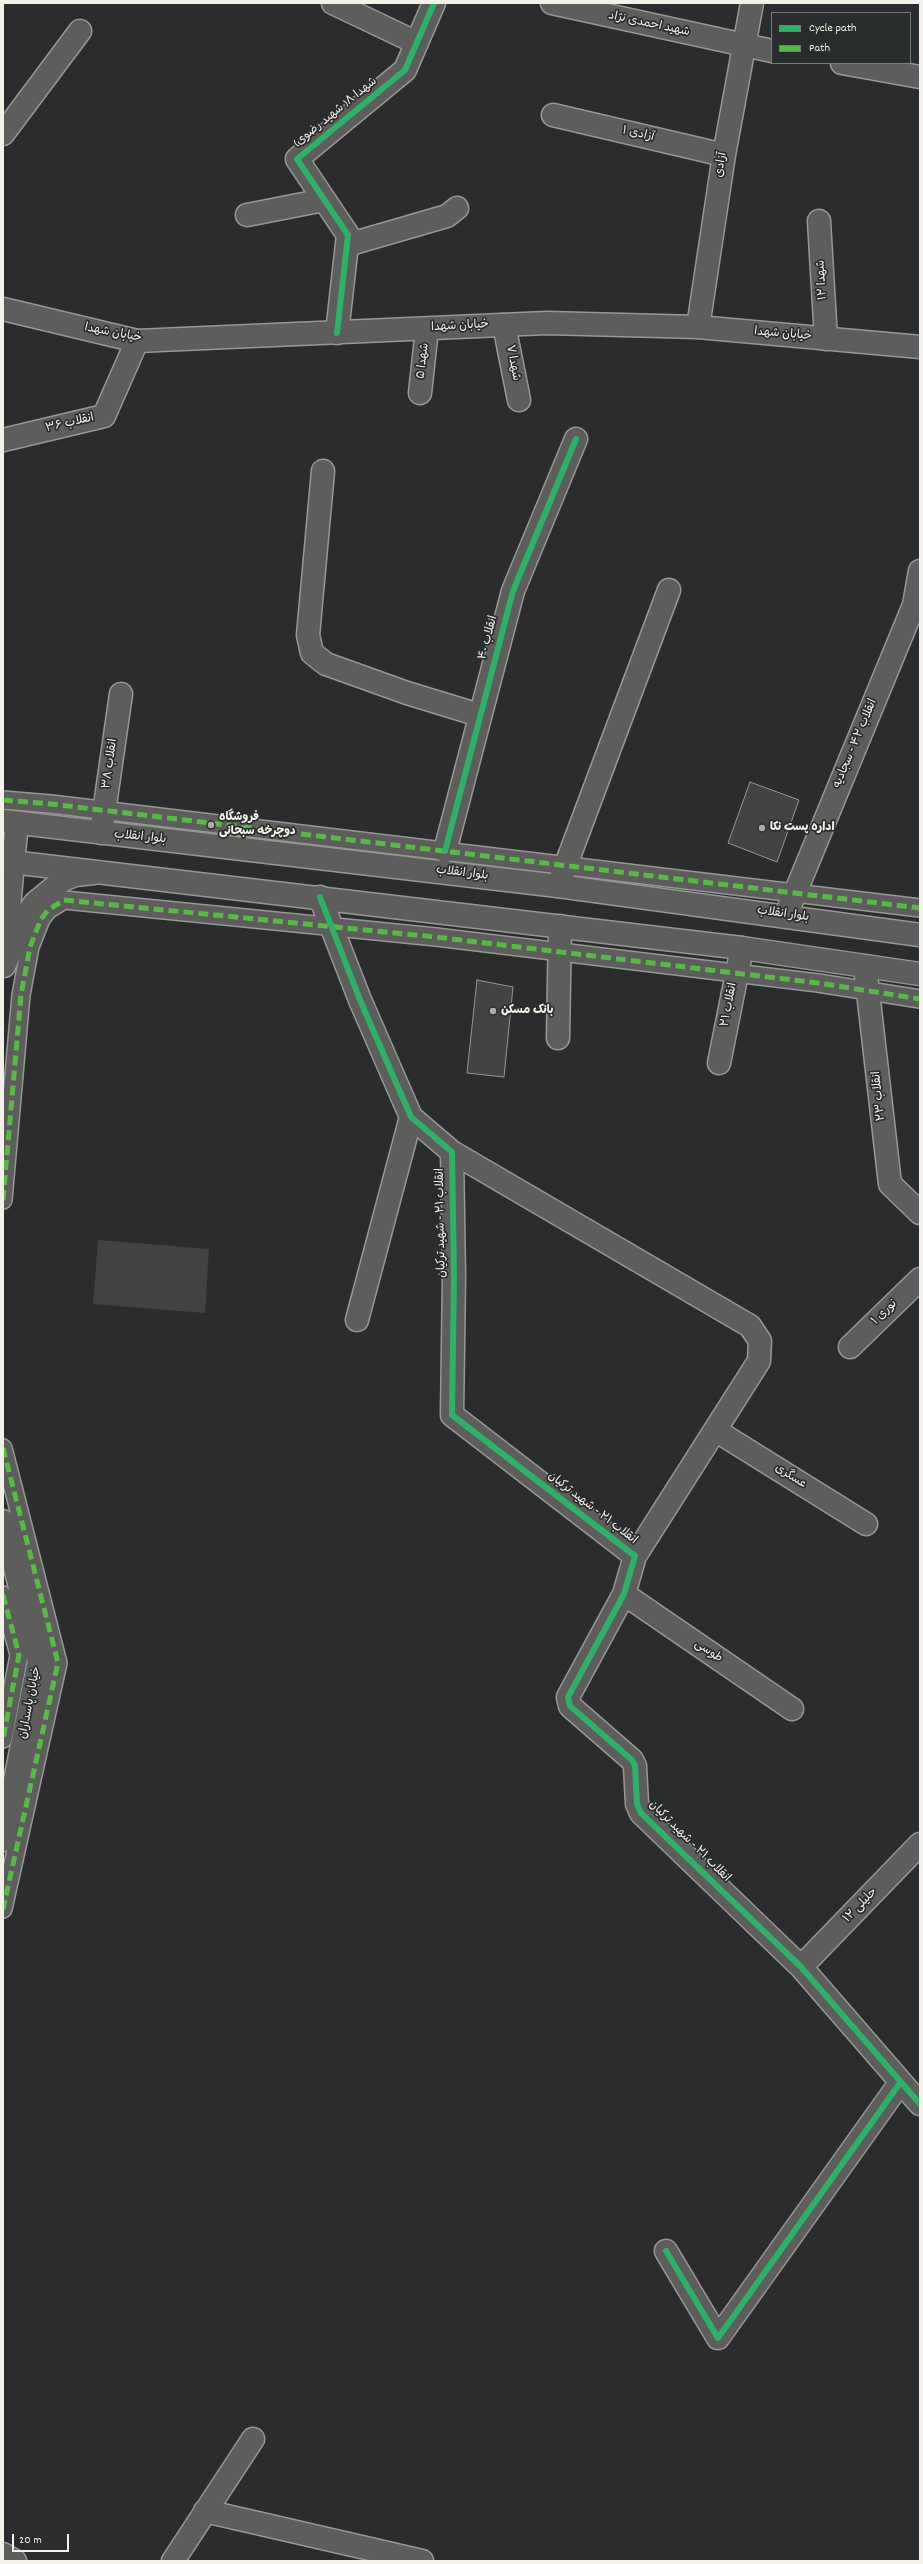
<!DOCTYPE html>
<html>
<head>
<meta charset="utf-8">
<style>
	body { margin:0 }
	#map { position:relative; width:923px; height:2564px; overflow:hidden; background:#2b2c2d; font-family:Dekko,sans-serif }
	canvas { display:block }
	.frame { position:absolute; inset:0; border:4px solid #f4f1e8; pointer-events:none }
	.legend { position:absolute; left:771px; top:12px; width:140px; height:52px; box-sizing:border-box; background:#2a2d2e; border:1px solid #7b7b78; margin:0; padding:5px 7px; list-style:none; font-size:12px; color:#f4f1e8 }
	.legend li { display:flex; align-items:center; gap:8px; height:20px }
	.legend b { width:20px; border:1px solid #7b7b78 }
	.scale { position:absolute; left:12px; top:2534px; width:57px; height:18px; box-sizing:border-box; border:2px solid #f4f1e8; border-top:0; padding-left:5px; font-size:12px; line-height:14px; white-space:nowrap; color:#f4f1e8; -webkit-text-stroke:3px #2a2d2e; paint-order:stroke }
</style>
</head>
<body>
<div id="map">
<canvas width="923" height="2564"></canvas>
<div class="frame"></div>
<ul class="legend">
<li><b style="height:5px;background:#2db169"></b>Cycle path</li>
<li><b style="height:5px;background:#58b947"></b>Path</li>
</ul>
<div class="scale">20 m</div>
</div>
<script>
const c = document.querySelector('canvas').getContext('2d');
c.lineJoin = 'round';
function paint(path, color) {
  c.fillStyle = color;
  c.fill(path, 'evenodd');
}
function poly(rows) {
  const path = new Path2D();
  for (const r of rows) {
    path.moveTo(r[0], r[1]);
    for (let i = 2; i < r.length; i += 2) path.lineTo(r[i], r[i + 1]);
  }
  return path;
}
function stroke(path, color, width, dash) {
  c.strokeStyle = color;
  c.lineWidth = width;
  c.lineCap = dash ? 'butt' : 'round';
  c.setLineDash(dash || []);
  c.stroke(path);
}
function write(font, color, halo, rows, align = 'center') {
  c.font = font + ' Dekko,"Playpen Sans Arabic",sans-serif';
  c.lineWidth = 3.5;
  c.setLineDash([]);
  c.textBaseline = 'middle';
  c.strokeStyle = halo;
  c.fillStyle = color;
  for (const [text, x, y, turn = 0] of rows) {
    c.save();
    c.translate(x, y);
    c.rotate((+turn || 0) * Math.PI / 180);
    c.textAlign = isNaN(turn) ? turn : align;
    if (halo) c.strokeText(text, 0, 0);
    c.fillText(text, 0, 0);
    c.restore();
  }
}
const green = poly([
	[98,1240,209,1249,205,1313,93,1304]
]);
const building = poly([
	[750,782,799,800,777,862,728,843,750,782],
	[477,980,513,987,504,1077,467,1073,477,980]
]);
const pedestrian = poly([
	[3,800,51,804,920,908],
	[3,1200,21,995,30,947,41,919,48,910,64,900,436,937,818,983,920,999],
	[3,1448,58,1663,3,1909],
	[3,1595,19,1655,3,1739]
]);
const minor = poly([
	[333,3,417,43],
	[552,3,772,51],
	[842,63,920,77],
	[553,115,724,155],
	[3,134,80,31],
	[247,215,324,200],
	[819,221,826,339],
	[347,245,447,216,457,208],
	[504,325,519,400],
	[698,327,724,155,752,3],
	[337,333,348,235,297,159,405,70,434,3],
	[420,393,427,329],
	[3,440,104,416,137,341],
	[323,471,308,635,312,653,326,664,407,693,479,715],
	[101,833,121,694],
	[445,851,513,591,576,439],
	[558,886,669,590],
	[320,897,360,1000,411,1117,452,1152,454,1277,452,1415,635,1556,624,1594,568,1697,570,1706,632,1760,635,1766,637,1804,641,1813,801,1967,920,2104],
	[786,915,914,605,920,571],
	[865,966,890,1184,920,1213],
	[558,1038,560,926],
	[719,1063,742,948],
	[452,1152,750,1326,760,1341,759,1361,635,1556],
	[357,1320,411,1117],
	[850,1347,920,1279],
	[715,1430,866,1524],
	[624,1594,792,1709],
	[801,1967,920,1844],
	[666,2251,718,2338,900,2083],
	[205,2511,422,2561],
	[3,2554,15,2561],
	[173,2561,253,2439]
]);
const secondary = poly([
	[3,309,137,341,547,323,698,327,920,347],
	[5,952,13,863],
	[4,966,29,911,35,903,63,880,75,875,94,873],
	[3,1521,39,1661,3,1840]
]);
const primary = poly([
	[3,821,558,886,920,935],
	[3,861,742,948,920,974],
	[13,863,17,823]
]);
const quiet = poly([
	[3,800,51,804,920,908],
	[3,1200,21,995,30,947,41,919,48,910,64,900,436,937,818,983,920,999],
	[3,1448,58,1663,3,1909],
	[3,1595,19,1655,3,1739]
]);
const cycleway = poly([
	[337,333,348,235,297,159,405,70,434,3],
	[445,851,513,591,576,439],
	[320,897,360,1000,411,1117,452,1152,454,1277,452,1415,635,1556,624,1594,568,1697,570,1706,632,1760,635,1766,637,1804,641,1813,801,1967,920,2104],
	[666,2251,718,2338,900,2083]
]);
const markers = [
	[211,825,4,"#aeaca7"],
	[762,828,4,"#aeaca7"],
	[493,1011,4,"#aeaca7"]
];
const streetNames = [
	["شهید احمدی نژاد",649,25,12],
	["شهدا ۸( شهید رضوی)",336,113,-39],
	["آزادی ۱",638,135,13],
	["آزادی",722,165,-81],
	["شهدا ۱۲",823,280,-93],
	["خیابان شهدا",460,327,-3],
	["خیابان شهدا",113,334,11],
	["خیابان شهدا",783,335,5],
	["شهدا ۵",424,361,-83],
	["شهدا ۷",512,363,79],
	["انقلاب ۳۶",70,424,-13],
	["انقلاب ۴۰",489,638,-75],
	["انقلاب ۴۲ - سجادیه",856,744,-67],
	["انقلاب ۳۸",111,764,-82],
	["بلوار انقلاب",140,838,6],
	["بلوار انقلاب",462,874,7],
	["بلوار انقلاب",783,915,8],
	["انقلاب ۲۱",730,1005,-79],
	["انقلاب ۲۳",880,1096,-96],
	["انقلاب ۲۱ - شهید ترکیان",442,1223,-91],
	["نوری ۱",885,1313,-44],
	["عسگری",790,1477,32],
	["انقلاب ۲۱ - شهید ترکیان",592,1509,38],
	["طوسی",708,1652,34],
	["خیابان پاسداران",31,1703,-79],
	["انقلاب ۲۱ - شهید ترکیان",689,1842,45],
	["حلیلی ۱۲",861,1906,-46]
];
const poiNames = [
	["فروشگاه",219,818],
	["دوچرخه سبحانی",219,832],
	["اداره پست نکا",770,828],
	["بانک مسکن",501,1011]
];
paint(green, '#414242');
paint(building, '#434344');
stroke(building, '#979796', 1);
stroke(pedestrian, '#979796', 20);
stroke(minor, '#979796', 25);
stroke(secondary, '#979796', 25);
stroke(primary, '#979796', 25);
stroke(pedestrian, '#5d5d5c', 17);
stroke(minor, '#5d5d5c', 22);
stroke(secondary, '#5d5d5c', 22);
stroke(primary, '#5d5d5c', 22);
stroke(quiet, '#58b947', 5, [10, 5]);
stroke(cycleway, '#2db169', 6);
for (const [x, y, r, color] of markers) {
  const dot = new Path2D();
  dot.arc(x, y, r, 0, 2 * Math.PI);
  c.fillStyle = color;
  c.fill(dot);
  stroke(dot, '#2a2d2e', 1.5);
}
write('12px', '#f4f1e8', '#2a2d2e', streetNames);
write('bold 12px', '#f4f1e8', '#2a2d2e', poiNames, 'left');
</script>
</body>
</html>
